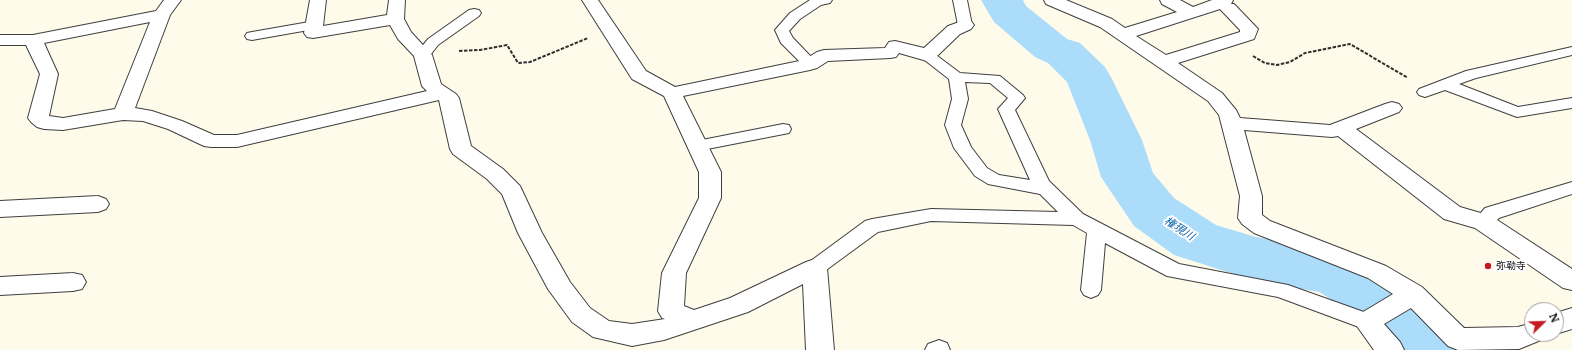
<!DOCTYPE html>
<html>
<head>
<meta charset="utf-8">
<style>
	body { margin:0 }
	#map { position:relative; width:1572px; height:350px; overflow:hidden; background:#fffbeb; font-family:Merriweather,serif }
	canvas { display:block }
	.north { position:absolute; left:1524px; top:302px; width:40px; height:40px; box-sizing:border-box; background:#fff; border:1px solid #9e9e9e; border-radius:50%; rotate:67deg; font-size:11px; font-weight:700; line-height:16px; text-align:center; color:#0c0c0c }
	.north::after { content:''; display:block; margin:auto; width:14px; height:18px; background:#c61920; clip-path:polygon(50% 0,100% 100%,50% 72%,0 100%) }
</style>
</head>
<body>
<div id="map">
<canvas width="1572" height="350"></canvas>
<div class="north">N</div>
</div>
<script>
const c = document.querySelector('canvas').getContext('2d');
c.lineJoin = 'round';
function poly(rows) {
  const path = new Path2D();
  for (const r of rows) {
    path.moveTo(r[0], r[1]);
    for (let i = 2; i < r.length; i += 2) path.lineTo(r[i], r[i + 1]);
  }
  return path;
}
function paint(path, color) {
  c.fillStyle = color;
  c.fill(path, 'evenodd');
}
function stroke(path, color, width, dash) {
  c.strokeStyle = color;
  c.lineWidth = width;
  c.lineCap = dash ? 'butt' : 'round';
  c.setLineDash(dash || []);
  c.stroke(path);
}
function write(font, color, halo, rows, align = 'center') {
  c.font = font + ' Merriweather,"Noto Sans JP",serif';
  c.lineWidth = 4;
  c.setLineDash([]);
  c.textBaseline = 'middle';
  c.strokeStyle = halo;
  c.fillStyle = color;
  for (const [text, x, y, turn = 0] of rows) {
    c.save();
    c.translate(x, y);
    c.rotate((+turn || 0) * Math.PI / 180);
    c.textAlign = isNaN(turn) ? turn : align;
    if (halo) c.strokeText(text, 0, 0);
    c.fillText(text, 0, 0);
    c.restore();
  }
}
const river = poly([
	[981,0,1023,0,1026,6,1067,39,1080,43,1105,67,1111,77,1142,140,1153,173,1174,198,1216,225,1256,237,1335,251,1357,257,1433,300,1470,331,1479,350,1403,350,1387,334,1319,292,1256,281,1174,255,1134,226,1101,177,1090,140,1067,82,1048,63,1035,57,994,22,981,0]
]);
const path = poly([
	[459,51,480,50,507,45,518,63,530,62,588,38],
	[1253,56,1265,63,1277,65,1290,62,1305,53,1350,44,1408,78]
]);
const lane = poly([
	[810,0,832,0,830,3,821,5,800,19,789,31,793,38,818,64,815,67,810,69,805,67,781,43,775,30,790,13,810,0],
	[953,0,967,0,972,25,970,28,965,29,960,28,958,25,953,0],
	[474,9,479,10,481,13,479,16,438,45,428,58,423,60,418,58,415,55,428,39,469,10,474,9],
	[315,21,320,22,322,25,320,28,252,40,247,39,245,36,247,33,252,32,315,21],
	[1572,47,1572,55,1476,78,1459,84,1518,107,1572,98,1572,108,1517,117,1445,90,1425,97,1419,95,1417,92,1419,89,1466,71,1572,47],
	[927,50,932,52,960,73,1000,76,1023,95,1025,98,1015,110,1049,181,1083,214,1179,264,1288,285,1375,316,1378,322,1375,328,1367,330,1278,297,1167,276,1105,243,1101,290,1098,295,1091,298,1084,295,1081,290,1087,233,1073,225,931,221,878,232,822,273,815,275,808,273,805,268,808,263,865,221,872,219,931,209,1058,212,1040,194,988,184,975,176,954,148,945,125,952,99,949,79,922,58,919,55,922,52,927,50],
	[965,82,990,83,1008,98,998,109,1030,180,999,175,987,168,971,147,961,125,968,99,965,82],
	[783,124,789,125,791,129,789,133,697,151,691,150,688,146,691,142,697,141,783,124],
	[1572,182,1572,194,1499,218,1490,227,1483,229,1476,227,1473,222,1485,208,1572,182],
	[939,340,947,343,950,350,925,350,928,344,939,340]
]);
const street = poly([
	[164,0,181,0,170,15,135,108,152,111,182,121,214,135,237,135,427,91,422,86,414,56,398,39,390,25,313,38,307,37,304,33,310,0,326,0,323,26,387,15,389,0,405,0,404,19,411,32,432,55,441,84,456,94,459,98,471,146,503,169,520,186,542,233,570,282,590,308,609,321,632,324,665,319,662,318,658,311,662,273,699,198,699,172,664,96,632,79,582,0,598,0,646,71,675,87,804,60,817,52,824,50,885,48,889,42,895,41,924,48,948,26,965,20,971,21,974,25,971,29,960,34,934,59,927,61,899,53,896,57,890,58,828,61,817,68,810,70,683,96,721,172,721,198,686,273,684,306,694,310,730,298,806,262,815,259,824,262,827,268,834,350,806,350,803,284,748,312,664,340,632,346,593,337,572,322,548,289,518,233,502,194,487,179,453,154,450,149,439,100,237,147,211,147,204,146,168,129,143,121,123,120,63,130,44,129,37,127,31,122,28,118,40,74,26,45,0,45,0,35,33,35,156,11,164,0],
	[150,22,115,109,63,118,49,116,58,74,44,43,150,22],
	[1044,0,1066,0,1112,19,1125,28,1177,12,1162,4,1160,0,1180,0,1193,7,1212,0,1233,0,1231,4,1234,4,1258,29,1254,39,1178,63,1222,93,1236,110,1240,118,1330,125,1385,104,1392,102,1399,104,1402,108,1399,112,1356,129,1460,207,1491,216,1572,269,1572,290,1563,288,1475,228,1444,219,1338,136,1332,137,1244,130,1262,196,1262,215,1270,221,1386,266,1422,287,1464,328,1518,327,1532,323,1532,334,1545,334,1541,340,1519,349,1458,350,1448,346,1411,308,1384,324,1400,342,1404,350,1374,350,1354,322,1358,315,1393,294,1368,278,1254,233,1242,224,1238,218,1240,196,1219,115,1208,101,1100,27,1046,4,1044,0],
	[1220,9,1240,30,1240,32,1166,55,1136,36,1220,9],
	[98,196,106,199,109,204,106,209,98,212,0,217,0,201,98,196],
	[73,273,82,275,86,282,82,289,73,291,0,295,0,277,73,273],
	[1572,308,1572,329,1556,334,1555,334,1556,313,1572,308]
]);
const markers = [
	[1488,266,4,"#c61920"]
];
const poiNames = [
	["弥勒寺",1496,266]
];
const waterNames = [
	["権現川",1179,229,33]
];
paint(river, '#abddfb');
stroke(lane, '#3f3f3f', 2);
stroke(street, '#3f3f3f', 2);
stroke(path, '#2e2e2e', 2, [3.5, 1.5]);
paint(lane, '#fff');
paint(street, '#fff');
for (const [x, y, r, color] of markers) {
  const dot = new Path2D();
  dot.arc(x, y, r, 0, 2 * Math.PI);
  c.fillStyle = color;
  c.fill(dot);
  stroke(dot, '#fff', 1.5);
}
write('10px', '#0c0c0c', '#fff', poiNames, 'left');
write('italic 11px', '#0c62a7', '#fff', waterNames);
</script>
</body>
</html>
